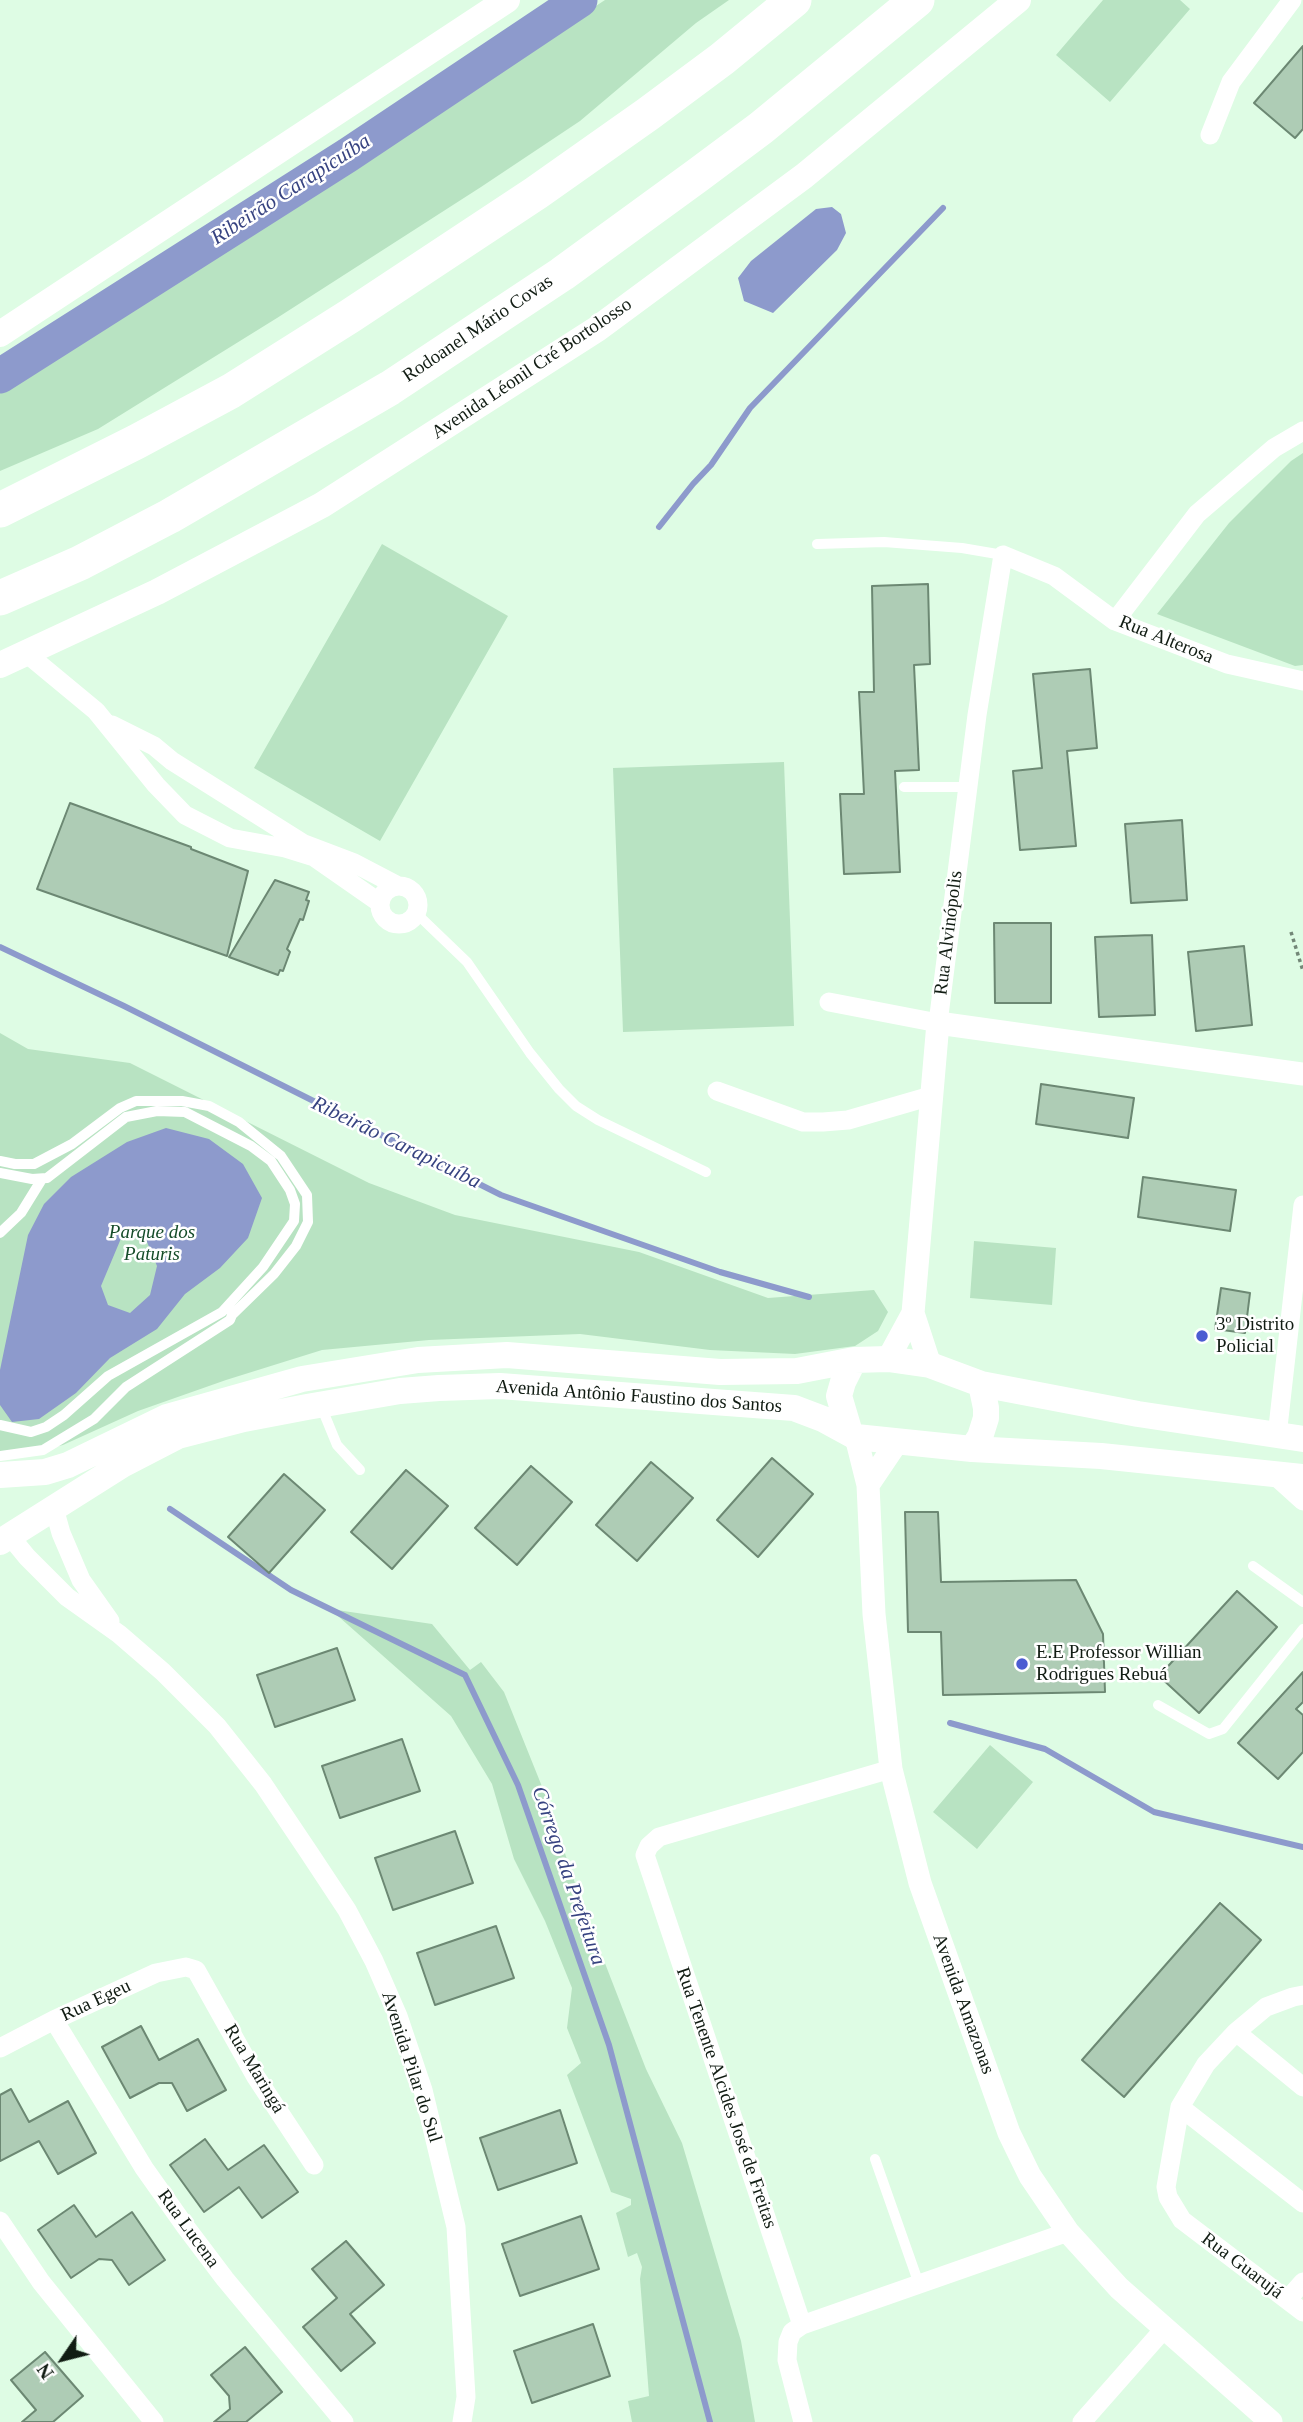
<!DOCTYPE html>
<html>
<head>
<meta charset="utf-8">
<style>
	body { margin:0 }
	#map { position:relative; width:1303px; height:2422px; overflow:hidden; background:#defce4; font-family:Georgia,serif }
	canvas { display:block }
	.north { position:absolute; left:28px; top:2324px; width:70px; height:70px; -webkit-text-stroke:5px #fff; paint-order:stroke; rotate:235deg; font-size:19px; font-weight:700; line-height:28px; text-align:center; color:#111c13 }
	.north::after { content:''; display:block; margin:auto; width:24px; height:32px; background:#111c13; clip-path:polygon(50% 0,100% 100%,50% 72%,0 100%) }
</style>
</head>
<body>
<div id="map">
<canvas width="1303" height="2422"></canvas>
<div class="north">N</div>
</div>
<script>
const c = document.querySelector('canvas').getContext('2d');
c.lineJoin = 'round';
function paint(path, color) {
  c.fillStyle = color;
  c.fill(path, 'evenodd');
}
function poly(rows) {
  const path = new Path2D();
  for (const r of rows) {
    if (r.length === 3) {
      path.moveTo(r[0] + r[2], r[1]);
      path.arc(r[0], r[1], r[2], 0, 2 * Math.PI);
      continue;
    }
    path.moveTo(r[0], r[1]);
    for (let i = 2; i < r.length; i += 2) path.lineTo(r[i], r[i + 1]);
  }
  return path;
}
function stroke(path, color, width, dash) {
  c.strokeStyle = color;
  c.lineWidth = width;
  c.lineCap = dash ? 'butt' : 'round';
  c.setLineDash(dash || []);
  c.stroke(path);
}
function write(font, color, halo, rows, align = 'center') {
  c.font = font + ' Georgia,serif';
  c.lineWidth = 5;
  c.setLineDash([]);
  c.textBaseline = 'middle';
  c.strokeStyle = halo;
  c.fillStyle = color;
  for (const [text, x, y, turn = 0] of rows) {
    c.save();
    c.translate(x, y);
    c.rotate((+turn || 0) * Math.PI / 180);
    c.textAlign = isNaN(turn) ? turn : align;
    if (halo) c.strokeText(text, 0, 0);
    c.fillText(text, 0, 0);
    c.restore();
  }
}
const green = poly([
	[605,0,729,0,696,23,580,121,481,187,277,318,98,429,0,471,0,387,47,356,244,238],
	[1103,0,1180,0,1190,9,1110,102,1056,55],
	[1303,453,1303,665,1295,666,1157,614,1229,523,1291,461],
	[382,544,508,616,380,841,254,768],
	[784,762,794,1026,623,1032,613,768],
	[0,1033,28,1049,130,1063,369,1183,455,1215,639,1252,768,1298,874,1290,888,1312,878,1331,855,1346,795,1354,710,1350,580,1334,429,1340,322,1350,226,1380,138,1411,63,1445,0,1460],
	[974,1241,1056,1248,1052,1305,970,1298],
	[330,1609,432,1624,470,1670,481,1662,504,1692,545,1794,582,1904,646,2069,682,2143,741,2341,755,2422,632,2422,628,2401,649,2396,640,2279,642,2267,637,2253,628,2257,616,2213,631,2205,631,2199,611,2192,567,2075,581,2063,567,2028,572,1988,545,1921,514,1859,492,1784,451,1716],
	[990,1745,1033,1782,977,1849,933,1812]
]);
const water = poly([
	[832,207,841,214,846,233,837,250,773,313,744,301,738,278,751,261,816,209],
	[166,1128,209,1139,243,1164,262,1198,248,1238,220,1268,185,1294,157,1329,110,1358,76,1393,39,1419,12,1422,0,1405,0,1370,28,1235,44,1204,71,1177,127,1142],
	[122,1236,145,1237,157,1266,150,1295,130,1313,108,1305,101,1286]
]);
const stream = poly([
	[659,527,693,484,711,465,750,408,943,208],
	[0,947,124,1006,501,1195,720,1272,809,1297],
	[170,1509,291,1590,465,1675,518,1785,609,2045,710,2422],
	[950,1723,1045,1749,1154,1812,1303,1847]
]);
const river = poly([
	[0,376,348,155,580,0]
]);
const building = poly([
	[1303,46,1303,129,1295,138,1254,103,1303,46],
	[928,584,930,664,914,665,919,770,895,771,900,872,844,874,840,794,864,794,859,692,874,692,872,586,928,584],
	[1090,669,1097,748,1067,751,1076,846,1020,850,1013,771,1042,768,1033,674,1090,669],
	[70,803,191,847,191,849,248,871,227,956,37,889,70,803],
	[1182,820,1187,900,1131,903,1125,824,1182,820],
	[275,880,309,892,306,900,309,901,303,920,300,919,287,949,290,952,283,971,280,970,278,975,229,957,275,880],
	[994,923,1051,923,1051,1003,995,1003,994,923],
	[1152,935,1155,1015,1099,1017,1095,937,1152,935],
	[1244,946,1252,1025,1196,1031,1188,952,1244,946],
	[1041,1084,1134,1098,1128,1138,1036,1124,1041,1084],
	[1143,1177,1236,1190,1230,1231,1138,1217,1143,1177],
	[1221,1288,1250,1293,1245,1333,1215,1329,1221,1288],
	[772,1458,813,1494,758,1557,717,1520,772,1458],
	[651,1462,693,1498,637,1561,596,1525,651,1462],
	[531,1466,572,1502,517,1565,475,1528,531,1466],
	[406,1470,448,1506,392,1569,351,1532,406,1470],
	[284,1474,325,1510,269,1573,228,1537,284,1474],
	[905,1512,938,1512,941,1582,1076,1580,1103,1634,1105,1692,943,1695,941,1632,908,1632,905,1512],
	[1237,1591,1277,1627,1199,1713,1159,1676,1237,1591],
	[337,1648,355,1700,275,1727,257,1675,337,1648],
	[1303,1672,1303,1702,1296,1709,1303,1715,1303,1752,1278,1779,1238,1743,1303,1672],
	[402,1739,420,1791,340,1818,322,1766,402,1739],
	[455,1831,473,1883,393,1910,375,1858,455,1831],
	[1220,1903,1261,1940,1124,2097,1082,2060,1220,1903],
	[496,1926,514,1978,435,2005,417,1953,496,1926],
	[141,2026,159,2060,198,2039,226,2090,187,2111,172,2083,159,2083,130,2098,102,2047,141,2026],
	[11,2089,29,2122,68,2101,96,2153,58,2174,39,2141,0,2161,0,2095,11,2089],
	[560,2110,577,2163,498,2190,480,2138,560,2110],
	[205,2139,228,2170,264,2145,298,2192,262,2218,239,2187,204,2212,170,2165,205,2139],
	[74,2205,96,2237,132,2212,165,2260,129,2285,112,2260,99,2259,71,2278,38,2230,74,2205],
	[581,2216,599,2269,520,2296,502,2244,581,2216],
	[346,2241,384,2285,350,2314,375,2343,341,2371,303,2327,337,2298,312,2269,346,2241],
	[593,2324,610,2376,532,2403,514,2351,593,2324],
	[245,2347,282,2392,246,2422,214,2422,230,2409,229,2396,211,2375,245,2347],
	[45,2352,83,2396,53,2422,22,2422,36,2410,11,2380,45,2352]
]);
const path = poly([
	[1291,932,1303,971]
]);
const service = poly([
	[817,544,884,542,962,548,1003,555],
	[904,787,968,787],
	[416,913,467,962,530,1053,559,1089,576,1106,598,1120,706,1172],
	[0,1161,15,1164,34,1164,72,1144,120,1108,136,1101,182,1101,209,1106,239,1122,281,1156,307,1195,308,1222,296,1246,274,1274,232,1315,230,1320,126,1387,94,1419,43,1450,0,1456],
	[0,1173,32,1179,47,1178,126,1117,157,1111,185,1112,251,1146,271,1161,290,1190,295,1204,294,1221,263,1267,222,1312,108,1376,64,1415,46,1427,31,1432,0,1425],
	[0,1233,21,1213,42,1179],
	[321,1406,337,1445,360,1470],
	[1253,1566,1303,1602],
	[1158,1705,1209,1734,1223,1729,1303,1629],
	[875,2159,919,2284]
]);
const minor = poly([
	[1210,135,1231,82,1292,0],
	[1115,621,1197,514,1274,448,1303,431],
	[26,653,96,711,156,785,185,815,230,838,285,848,314,857,380,903],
	[112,725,154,746,172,761,304,844,354,863,398,886],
	[399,905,19],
	[829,1002,938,1023,977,715,1003,555,1054,576,1115,621,1227,664,1303,681],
	[717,1091,803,1122,823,1122,848,1120,931,1096],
	[1277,1436,1303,1205],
	[1272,1473,1303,1501],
	[54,1508,61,1533,81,1580,110,1621],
	[9,1535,27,1557,67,1597,119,1634,163,1672,217,1726,263,1784,310,1854,347,1910,374,1961,398,2016,423,2090,456,2227,466,2397,462,2422],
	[1303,1995,1293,1997,1266,2007,1236,2032,1206,2064,1180,2107,1166,2187,1168,2197,1182,2220,1303,2312],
	[54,2020,144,2168,185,2226,225,2279,344,2422],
	[1236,2032,1303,2087],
	[0,2048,54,2020,156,1973,186,1967,196,1970,256,2077,314,2165],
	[1180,2107,1303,2203],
	[0,2221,41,2282,154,2422],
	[1287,2300,1303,2282],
	[802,2325,645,1855,649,1846,659,1837,891,1769],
	[803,2422,787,2360,788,2342,792,2332,802,2325,1068,2232],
	[1082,2422,1164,2329]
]);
const tertiary = poly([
	[888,1359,913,1313],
	[930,1365,913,1313,938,1023,1303,1074],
	[856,1437,868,1485,874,1614,891,1769,920,1883,1009,2133,1030,2176,1068,2232,1119,2288,1271,2422],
	[868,1485,897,1442]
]);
const secondary = poly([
	[0,334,507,0],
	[0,665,157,592,322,505,597,329,804,176,1018,0],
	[850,1433,839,1396,843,1382,854,1360],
	[972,1449,980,1437,986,1418,986,1408,981,1384],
	[0,1475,45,1472,68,1465,167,1417,302,1379,418,1360,507,1355,720,1372,797,1371,854,1360,888,1359,930,1365,981,1384,1138,1414,1303,1439],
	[0,1542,122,1465,178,1436,244,1419,307,1407,400,1391,439,1388,500,1386,794,1408,823,1419,856,1437,972,1449,1101,1456,1303,1477]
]);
const motorway = poly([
	[0,510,136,442,231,391,350,316,536,193,648,114,722,59,794,0],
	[0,598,80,563,170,516,390,388,562,274,698,175,761,128,917,0]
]);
const markers = [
	[1202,1336,7,"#4c5cd2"],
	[1022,1664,7,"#4c5cd2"]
];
const streetNames = [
	["Rodoanel Mário Covas",478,329,-34],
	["Avenida Léonil Cré Bortolosso",532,369,-34],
	["Rua Alterosa",1166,640,22],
	["Rua Alvinópolis",949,933,-83],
	["Avenida Antônio Faustino dos Santos",639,1397,4],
	["Rua Egeu",96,2001,-25],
	["Avenida Amazonas",963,2004,70],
	["Avenida Pilar do Sul",411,2067,72],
	["Rua Maringá",254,2069,59],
	["Rua Tenente Alcides José de Freitas",726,2098,71],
	["Rua Lucena",188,2229,54],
	["Rua Guarujá",1242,2266,37]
];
const parkNames = [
	["Parque dos",152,1233],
	["Paturis",152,1255]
];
const poiNames = [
	["3º Distrito",1216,1325],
	["Policial",1216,1347],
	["E.E Professor Willian",1036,1653],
	["Rodrigues Rebuá",1036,1675]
];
const waterNames = [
	["Ribeirão Carapicuíba",291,190,-33],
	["Ribeirão Carapicuíba",396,1143,26],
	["Córrego da Prefeitura",568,1876,71]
];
paint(green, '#b8e3c2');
paint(water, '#8d9acc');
stroke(stream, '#8d9acc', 6);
stroke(river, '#8d9acc', 35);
paint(building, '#aeccb5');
stroke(building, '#6c8873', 2);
stroke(path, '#738777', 3.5, [3.5, 3.5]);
stroke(service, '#fff', 10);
stroke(minor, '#fff', 19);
stroke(tertiary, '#fff', 23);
stroke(secondary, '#fff', 26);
stroke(motorway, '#fff', 35);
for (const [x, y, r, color] of markers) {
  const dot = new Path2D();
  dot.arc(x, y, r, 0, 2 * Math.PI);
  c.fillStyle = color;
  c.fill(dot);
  stroke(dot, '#fff', 2.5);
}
write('19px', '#111c13', '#fff', streetNames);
write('italic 19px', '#154c29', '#fff', parkNames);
write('19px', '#111c13', '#fff', poiNames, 'left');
write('italic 21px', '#374381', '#fff', waterNames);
</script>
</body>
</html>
